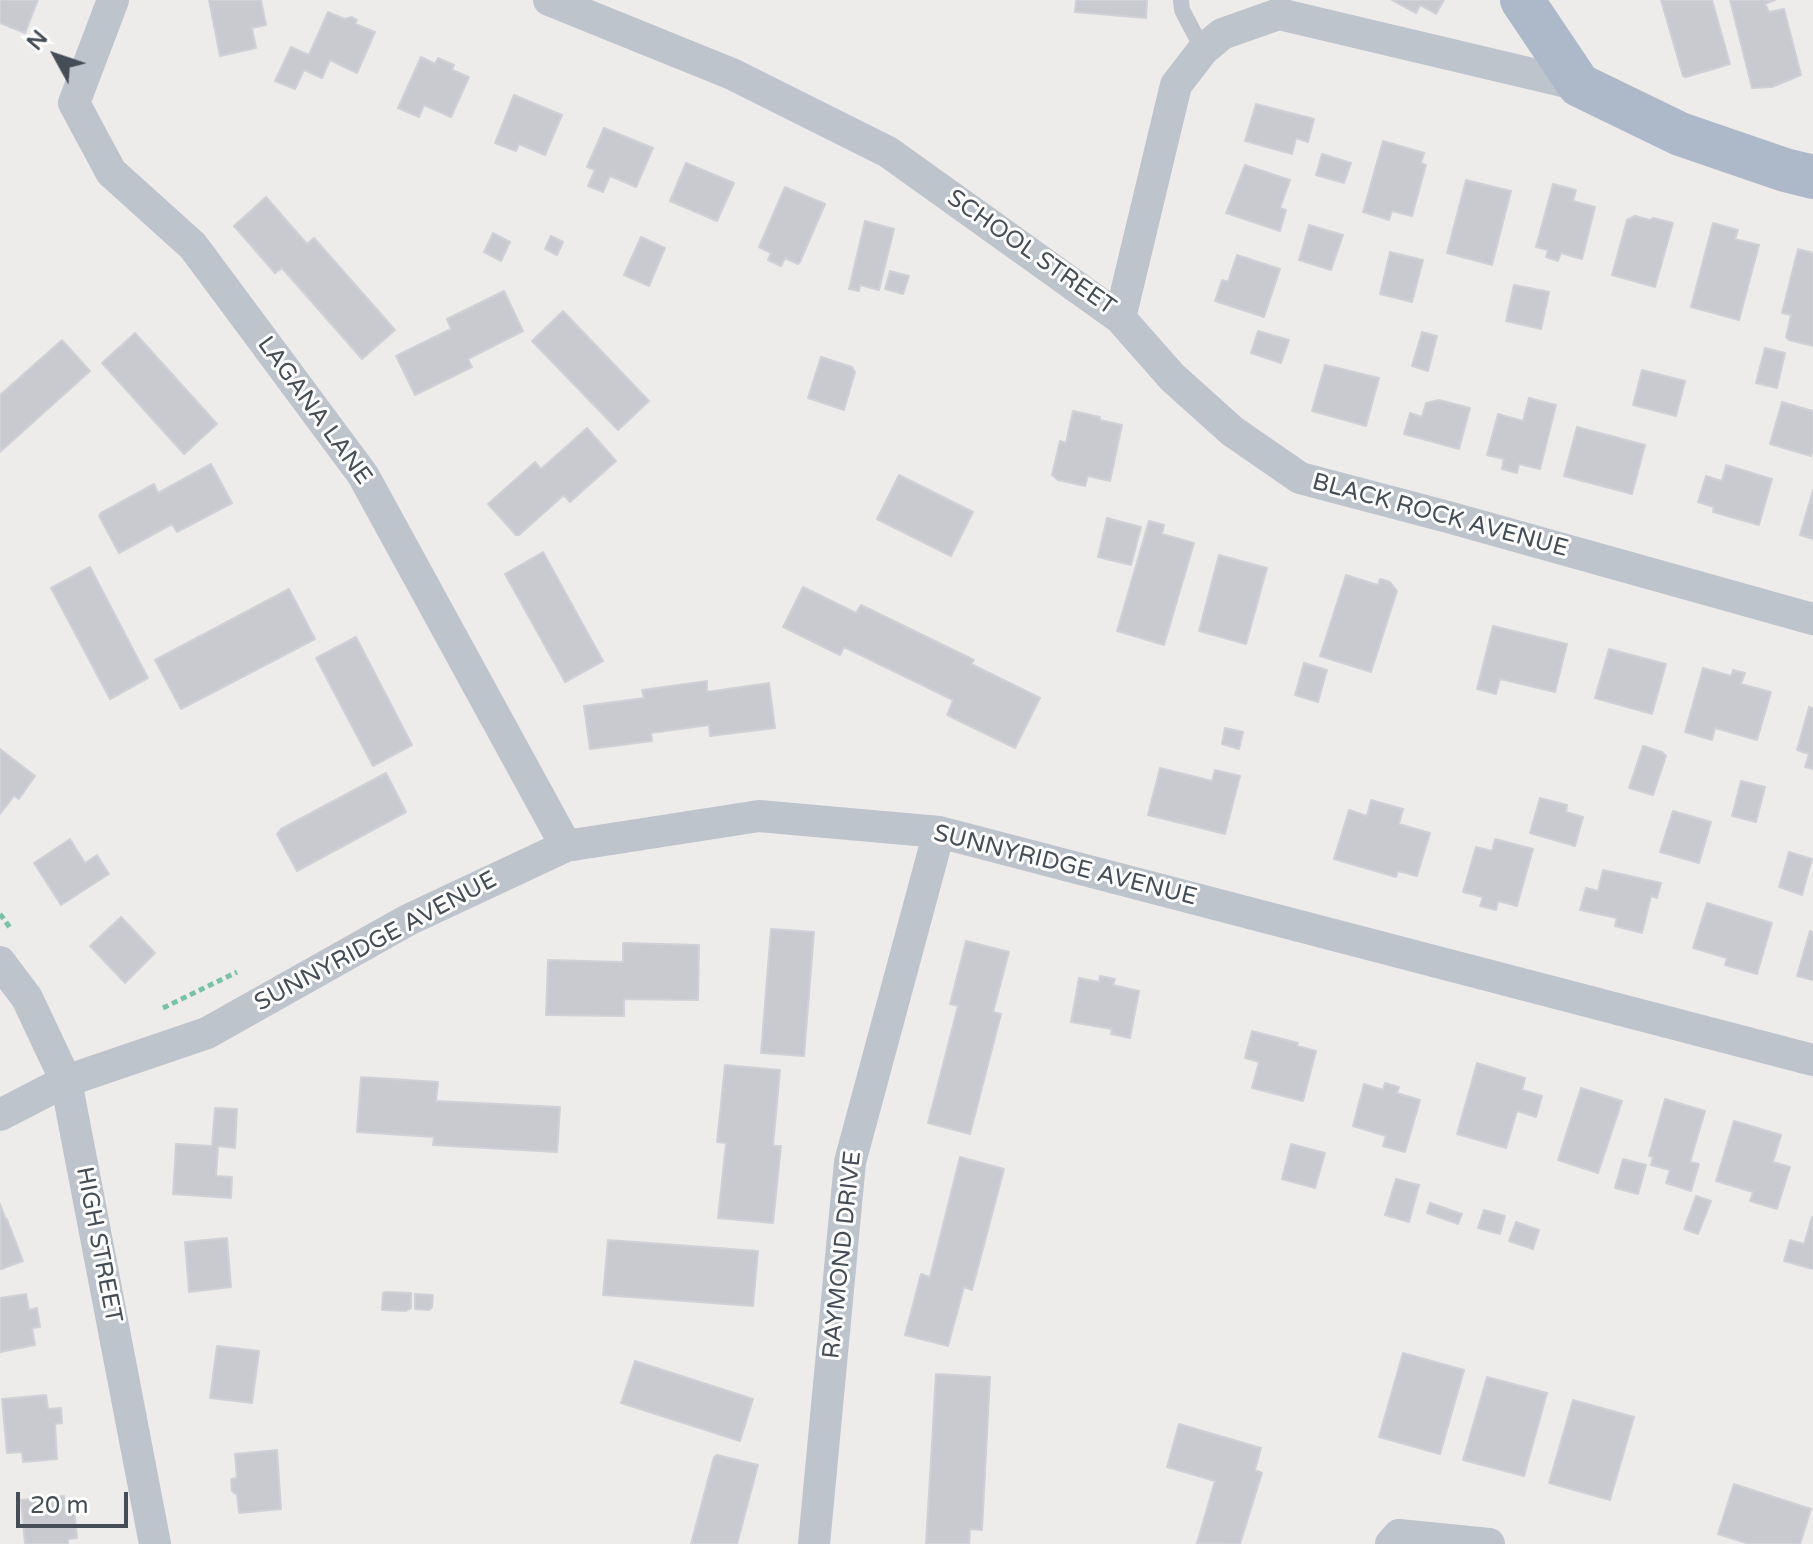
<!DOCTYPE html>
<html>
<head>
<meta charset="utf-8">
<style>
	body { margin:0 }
	#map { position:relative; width:1813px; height:1544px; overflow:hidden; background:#eeebeb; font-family:"Varela Round",sans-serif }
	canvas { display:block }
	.north { position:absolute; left:16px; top:16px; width:80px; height:80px; -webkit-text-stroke:6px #fff; paint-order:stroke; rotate:310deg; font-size:22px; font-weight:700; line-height:32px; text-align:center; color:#454d56 }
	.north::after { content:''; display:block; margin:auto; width:28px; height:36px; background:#454d56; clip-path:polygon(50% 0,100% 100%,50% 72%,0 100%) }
	.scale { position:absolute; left:16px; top:1492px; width:112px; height:36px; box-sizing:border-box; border:4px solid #454d56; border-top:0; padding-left:10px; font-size:24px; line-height:28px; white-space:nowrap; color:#454d56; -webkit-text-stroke:6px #fff; paint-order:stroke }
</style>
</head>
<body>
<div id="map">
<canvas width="1813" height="1544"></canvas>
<div class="north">N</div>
<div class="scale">20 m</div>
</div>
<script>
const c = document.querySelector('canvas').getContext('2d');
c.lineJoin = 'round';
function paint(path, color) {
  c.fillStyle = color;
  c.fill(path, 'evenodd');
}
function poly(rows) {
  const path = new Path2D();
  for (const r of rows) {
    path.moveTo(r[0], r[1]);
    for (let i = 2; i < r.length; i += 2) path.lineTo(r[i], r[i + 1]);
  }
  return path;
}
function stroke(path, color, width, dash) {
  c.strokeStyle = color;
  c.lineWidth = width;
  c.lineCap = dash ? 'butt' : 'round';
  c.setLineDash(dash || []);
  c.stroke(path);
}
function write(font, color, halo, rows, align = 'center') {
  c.font = font + ' "Varela Round",sans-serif';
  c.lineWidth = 6;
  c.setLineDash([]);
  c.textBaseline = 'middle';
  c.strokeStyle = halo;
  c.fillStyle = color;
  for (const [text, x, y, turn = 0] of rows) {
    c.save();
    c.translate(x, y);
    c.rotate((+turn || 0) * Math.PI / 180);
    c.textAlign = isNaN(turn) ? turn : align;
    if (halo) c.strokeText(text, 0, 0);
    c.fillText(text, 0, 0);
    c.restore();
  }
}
const building = poly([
	[0,0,38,0,25,33,0,23,0,0],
	[209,0,261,0,266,25,252,28,256,48,220,56,209,0],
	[1076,0,1147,0,1146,18,1075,12,1076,0],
	[1392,0,1444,0,1436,14,1420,5,1416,13,1392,0],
	[1661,0,1712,0,1730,64,1686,77,1683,76,1661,0],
	[1730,0,1775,0,1765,4,1769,12,1784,9,1801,75,1772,87,1752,88,1730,0],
	[328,12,345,19,351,17,357,20,355,24,375,32,357,73,330,60,322,78,304,70,295,89,275,81,291,47,309,55,328,12],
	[421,57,435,64,438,58,454,65,452,70,469,77,451,117,424,105,419,117,398,108,421,57],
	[514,95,562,115,545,155,519,144,516,151,495,143,514,95],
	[1256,104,1314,119,1308,142,1296,138,1292,154,1245,141,1256,104],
	[604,128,653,148,636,187,610,176,603,192,588,186,595,170,587,167,604,128],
	[1383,141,1424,153,1421,163,1426,165,1412,216,1392,211,1389,220,1363,212,1383,141],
	[1322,154,1351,163,1344,183,1316,175,1322,154],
	[686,163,734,183,717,221,670,201,686,163],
	[1245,165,1290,180,1280,208,1286,210,1280,231,1226,213,1245,165],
	[1466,180,1511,191,1492,265,1447,253,1466,180],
	[1553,184,1576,190,1573,201,1595,207,1582,259,1561,253,1558,261,1546,257,1548,250,1536,247,1553,184],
	[785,187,825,204,800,262,798,264,785,258,781,266,768,260,771,253,759,247,785,187],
	[266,197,307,244,314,238,395,330,362,359,282,268,275,273,234,226,266,197],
	[1635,216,1650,220,1653,218,1673,223,1655,287,1612,275,1627,220,1635,216],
	[865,221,894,229,879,290,860,285,859,291,849,289,865,221],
	[1713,223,1738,230,1735,239,1759,245,1739,320,1691,307,1713,223],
	[1309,225,1343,235,1331,270,1299,260,1309,225],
	[493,233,510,242,501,261,484,252,493,233],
	[551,236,563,242,557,255,545,249,551,236],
	[641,237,665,248,649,286,624,275,641,237],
	[1798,249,1813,253,1813,346,1789,340,1786,337,1791,315,1782,313,1798,249],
	[1390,252,1423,260,1412,302,1380,294,1390,252],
	[1237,255,1280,269,1264,317,1215,301,1222,280,1228,282,1237,255],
	[890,271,909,276,903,294,885,289,890,271],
	[1514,285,1549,292,1541,329,1506,321,1514,285],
	[504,291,523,331,468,359,472,367,415,395,396,356,451,329,447,319,504,291],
	[563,311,649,401,618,430,532,341,563,311],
	[1258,331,1289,340,1281,363,1251,353,1258,331],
	[1422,332,1437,336,1428,371,1412,366,1422,332],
	[135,333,217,424,184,454,102,363,135,333],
	[62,340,90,371,0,452,0,395,62,340],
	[1765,348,1785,353,1777,388,1756,383,1765,348],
	[821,357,852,367,855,372,844,410,808,398,821,357],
	[1325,365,1379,378,1366,426,1312,411,1325,365],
	[1642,370,1685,381,1676,416,1633,405,1642,370],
	[1529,398,1556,405,1540,469,1519,464,1517,473,1502,469,1504,459,1487,455,1498,414,1523,421,1529,398],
	[1439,400,1470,408,1459,449,1404,434,1410,413,1422,417,1426,403,1439,400],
	[1782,402,1813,411,1813,449,1811,456,1770,444,1782,402],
	[1073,411,1100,417,1100,420,1122,425,1110,481,1088,476,1085,486,1058,480,1052,475,1060,441,1066,443,1073,411],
	[1577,427,1645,445,1632,494,1564,476,1577,427],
	[587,428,616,461,570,502,564,495,519,535,516,535,488,504,535,462,541,469,587,428],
	[211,464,232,503,177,532,172,524,119,553,99,516,101,513,154,484,158,493,211,464],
	[1726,465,1772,479,1759,525,1713,512,1714,507,1698,502,1706,476,1722,481,1726,465],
	[899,475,973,512,951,556,877,519,899,475],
	[1813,490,1813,539,1800,535,1813,490],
	[1107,518,1141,527,1131,565,1098,557,1107,518],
	[1149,521,1164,525,1162,534,1194,543,1164,645,1117,631,1149,521],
	[543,552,603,661,565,682,505,574,543,552],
	[1219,555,1267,568,1246,644,1199,631,1219,555],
	[90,567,148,678,110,699,51,588,90,567],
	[1346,575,1378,585,1380,579,1390,582,1397,591,1371,672,1320,656,1346,575],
	[803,587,856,613,861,605,974,660,971,664,1040,698,1015,748,947,715,953,700,844,647,840,655,783,627,803,587],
	[289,589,315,639,181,709,155,660,289,589],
	[1493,626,1567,644,1555,692,1500,679,1496,694,1477,689,1493,626],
	[356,637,412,745,373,766,316,658,356,637],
	[1609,649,1666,664,1652,714,1595,698,1609,649],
	[1304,663,1327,670,1318,702,1295,695,1304,663],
	[1703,668,1731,676,1733,670,1745,673,1741,684,1771,692,1757,740,1715,728,1712,740,1685,732,1703,668],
	[707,681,707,692,769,683,775,728,710,736,709,725,651,733,652,741,590,749,584,706,644,698,642,690,707,681],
	[1809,707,1813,708,1813,769,1805,767,1809,754,1797,750,1809,707],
	[1225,728,1243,732,1239,749,1222,744,1225,728],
	[1643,746,1662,752,1666,756,1653,795,1629,788,1643,746],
	[0,749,35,776,19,799,14,796,0,814,0,749],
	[1160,768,1212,781,1215,770,1240,776,1225,834,1148,815,1160,768],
	[386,773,406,812,297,871,277,834,281,829,386,773],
	[1741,781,1765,787,1756,822,1732,816,1741,781],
	[1540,798,1567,805,1566,812,1583,817,1575,846,1530,833,1540,798],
	[1371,800,1403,809,1399,824,1430,833,1417,876,1398,871,1396,877,1334,859,1349,810,1367,816,1371,800],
	[1673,811,1711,822,1699,863,1660,852,1673,811],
	[70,839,85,863,97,855,109,874,61,905,34,863,70,839],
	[1495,839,1533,849,1517,906,1498,901,1496,910,1480,906,1483,897,1463,892,1476,847,1492,851,1495,839],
	[1789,852,1812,859,1802,895,1779,887,1789,852],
	[1603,870,1661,883,1657,898,1651,896,1642,933,1615,926,1617,918,1580,910,1586,888,1598,891,1603,870],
	[1707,903,1772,923,1757,974,1725,965,1727,958,1693,948,1707,903],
	[121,917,155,953,125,983,90,946,121,917],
	[771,929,814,932,804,1056,761,1053,771,929],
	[1810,931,1813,932,1813,980,1797,976,1810,931],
	[966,941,1009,952,993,1012,1001,1014,970,1134,928,1123,958,1006,950,1004,966,941],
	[623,943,699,945,698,1000,624,999,624,1016,546,1015,548,960,623,962,623,943],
	[1100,976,1115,979,1113,985,1139,991,1130,1038,1111,1034,1112,1029,1071,1022,1079,978,1099,982,1100,976],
	[1252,1031,1298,1043,1297,1046,1316,1051,1303,1101,1252,1088,1259,1062,1245,1058,1252,1031],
	[1477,1063,1525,1078,1522,1090,1542,1096,1536,1117,1517,1111,1506,1148,1457,1134,1477,1063],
	[725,1065,780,1070,773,1146,781,1146,773,1223,718,1218,726,1143,717,1142,725,1065],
	[361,1077,438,1082,436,1101,560,1107,557,1152,433,1145,434,1137,357,1132,361,1077],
	[1385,1083,1399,1087,1397,1093,1420,1100,1405,1152,1383,1146,1386,1136,1353,1126,1364,1084,1383,1090,1385,1083],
	[1581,1088,1622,1101,1598,1173,1558,1160,1581,1088],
	[1665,1099,1705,1111,1690,1162,1699,1164,1691,1191,1666,1183,1670,1170,1651,1165,1653,1157,1649,1156,1665,1099],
	[215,1108,237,1109,235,1148,218,1146,216,1176,232,1177,231,1198,173,1194,176,1144,212,1146,215,1108],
	[1734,1121,1781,1135,1773,1162,1790,1167,1777,1209,1750,1201,1753,1192,1716,1181,1734,1121],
	[1291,1144,1325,1153,1315,1188,1282,1179,1291,1144],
	[960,1157,1004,1169,972,1290,964,1287,948,1346,905,1335,921,1274,930,1277,960,1157],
	[1623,1159,1646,1165,1638,1194,1615,1188,1623,1159],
	[1396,1179,1419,1185,1409,1222,1385,1215,1396,1179],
	[1696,1196,1711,1201,1698,1234,1684,1229,1696,1196],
	[1430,1203,1462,1214,1458,1224,1427,1213,1430,1203],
	[0,1204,6,1220,7,1219,23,1261,1,1269,0,1204],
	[1484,1210,1505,1216,1500,1234,1478,1228,1484,1210],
	[1812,1217,1813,1217,1813,1269,1784,1261,1790,1240,1804,1244,1812,1217],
	[1516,1222,1539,1230,1533,1249,1509,1241,1516,1222],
	[227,1238,231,1287,189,1292,185,1242,227,1238],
	[608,1240,758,1251,753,1306,603,1295,608,1240],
	[387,1292,411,1293,411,1308,406,1311,382,1310,383,1293,387,1292],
	[26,1294,29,1310,37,1308,40,1327,32,1328,35,1345,0,1352,0,1298,26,1294],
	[415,1294,433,1295,432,1307,429,1310,415,1309,415,1294],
	[217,1346,259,1351,252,1403,210,1398,217,1346],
	[1403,1353,1464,1370,1440,1454,1379,1437,1403,1353],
	[635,1361,753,1399,740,1441,621,1403,635,1361],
	[936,1374,990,1377,982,1530,970,1529,969,1544,926,1544,936,1374],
	[1487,1377,1547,1393,1524,1476,1463,1460,1487,1377],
	[46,1395,48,1409,61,1408,62,1423,55,1424,57,1459,23,1462,22,1452,7,1453,2,1399,46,1395],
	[1573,1400,1634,1417,1610,1500,1549,1483,1573,1400],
	[1179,1424,1261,1448,1255,1470,1262,1473,1240,1544,1197,1543,1215,1481,1167,1467,1179,1424],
	[277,1450,281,1509,239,1513,237,1495,232,1491,231,1479,237,1478,235,1454,277,1450],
	[717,1455,758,1465,737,1544,691,1544,714,1457,717,1455],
	[1734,1484,1811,1509,1800,1544,1749,1544,1718,1534,1734,1484],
	[64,1496,65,1507,74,1506,77,1538,68,1539,68,1544,25,1544,21,1500,64,1496]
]);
const path = poly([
	[0,914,11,929],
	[163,1008,237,972]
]);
const service = poly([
	[1181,0,1182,10,1203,50]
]);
const minor = poly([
	[113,0,74,103,111,172,193,246,363,475,566,846],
	[549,0,732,74,888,152,1120,318,1172,377,1232,431,1300,478,1448,517,1813,619],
	[1120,318,1176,85,1203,50,1222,34,1279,14,1579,85],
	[0,962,27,998,66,1081,155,1544],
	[0,1115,66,1081,207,1033,408,920,566,846,759,816,939,832,1813,1060],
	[814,1544,850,1162,939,832],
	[1391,1544,1399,1535,1489,1544]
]);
const primary = poly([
	[1522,0,1579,85,1680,134,1785,170,1813,177]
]);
const streetNames = [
	["SCHOOL STREET",1031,253,35],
	["LAGANA LANE",314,411,54],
	["BLACK ROCK AVENUE",1440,516,15],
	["SUNNYRIDGE AVENUE",1065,866,14],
	["SUNNYRIDGE AVENUE",376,942,-28],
	["HIGH STREET",98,1245,79],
	["RAYMOND DRIVE",843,1255,-84]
];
paint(building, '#c8cad0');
stroke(building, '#cfd1d6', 2);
stroke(path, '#78c3a5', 5, [6, 4]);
stroke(service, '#bdc4cc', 16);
stroke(minor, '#bdc4cc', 32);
stroke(primary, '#adb8c8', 44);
write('24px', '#454d56', '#fff', streetNames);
</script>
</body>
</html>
